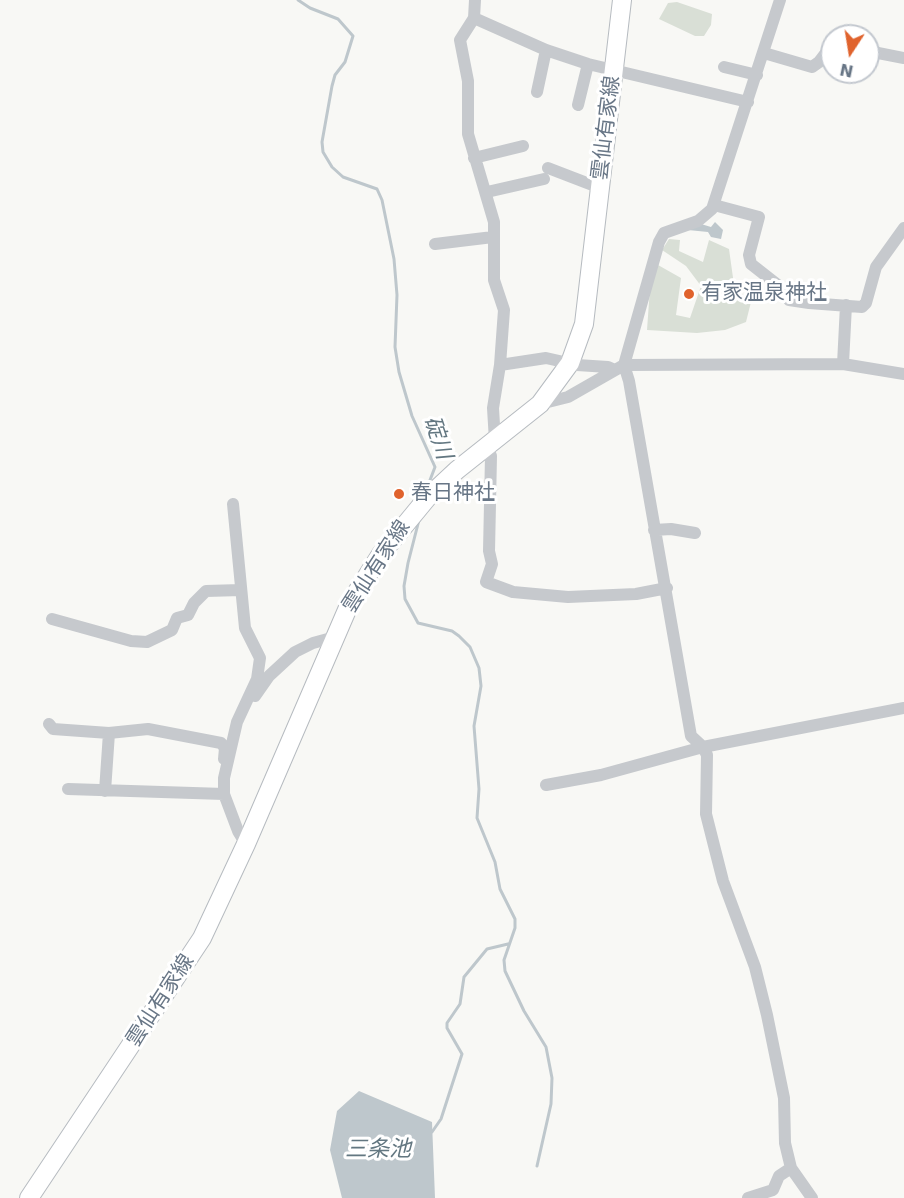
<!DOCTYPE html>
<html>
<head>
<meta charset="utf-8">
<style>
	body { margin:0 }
	#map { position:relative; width:904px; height:1198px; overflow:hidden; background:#f8f8f5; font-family:"DejaVu Sans",sans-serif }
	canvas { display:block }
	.north { position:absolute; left:820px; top:24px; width:60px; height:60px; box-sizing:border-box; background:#fff; border:2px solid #c3c8cf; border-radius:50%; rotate:192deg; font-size:16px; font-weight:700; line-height:24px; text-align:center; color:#687686 }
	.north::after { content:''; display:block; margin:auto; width:21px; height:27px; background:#e0632d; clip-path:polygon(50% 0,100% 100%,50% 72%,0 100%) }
</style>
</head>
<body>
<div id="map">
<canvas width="904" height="1198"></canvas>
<div class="north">N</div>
</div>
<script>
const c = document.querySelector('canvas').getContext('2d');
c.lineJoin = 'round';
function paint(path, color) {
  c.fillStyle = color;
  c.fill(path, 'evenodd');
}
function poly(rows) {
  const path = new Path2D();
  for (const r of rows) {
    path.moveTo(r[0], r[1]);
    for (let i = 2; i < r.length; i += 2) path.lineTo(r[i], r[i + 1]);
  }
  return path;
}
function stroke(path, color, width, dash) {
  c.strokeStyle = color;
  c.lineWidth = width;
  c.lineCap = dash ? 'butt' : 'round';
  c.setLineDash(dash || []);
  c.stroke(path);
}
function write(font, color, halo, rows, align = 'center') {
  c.font = font + ' "DejaVu Sans","Noto Sans JP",sans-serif';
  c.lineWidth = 6;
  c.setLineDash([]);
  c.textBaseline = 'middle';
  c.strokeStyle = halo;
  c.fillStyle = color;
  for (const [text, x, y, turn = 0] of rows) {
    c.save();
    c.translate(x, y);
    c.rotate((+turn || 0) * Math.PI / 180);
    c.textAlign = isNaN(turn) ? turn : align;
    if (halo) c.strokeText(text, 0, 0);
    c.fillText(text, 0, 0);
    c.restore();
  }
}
const green = poly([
	[677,2,712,14,711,25,704,36,695,36,659,19,668,3],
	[669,239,680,240,679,251,703,262,709,240,729,249,735,292,752,298,746,322,725,330,697,333,647,330,650,288,658,265,681,278,676,315,690,318,701,286,686,266,662,250]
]);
const water = poly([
	[715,222,723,230,721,239,711,237,708,232,688,230,701,224,711,227],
	[359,1091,432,1122,435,1198,342,1198,330,1150,337,1111]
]);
const stream = poly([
	[298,0,310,8,338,19,353,36,345,62,335,75,332,86,322,142,323,152,332,167,343,177,377,189,382,200,394,259,397,295,395,347,399,372,412,416,435,467,427,488],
	[419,520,408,563,404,586,405,599,418,623,452,631,459,636,470,647,479,668,481,686,474,726,479,789,477,818,495,862,500,889,515,919,515,928,504,960,505,971,524,1011,546,1047,552,1078,551,1104,537,1166],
	[432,1132,441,1119,462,1054,447,1028,447,1023,460,1004,464,977,487,949,508,944]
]);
const street = poly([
	[475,0,474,18,460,40,468,81,468,134,494,222,494,280,504,310,500,365,493,408,495,441],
	[780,0,712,209,698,221,664,233,659,242,624,365,629,381,691,736,703,747,707,755,706,814,723,881,755,967,767,1015,784,1098,785,1143,791,1168,812,1198],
	[474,18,546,50,588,64,748,102],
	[868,51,904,58],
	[764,53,812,67,819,62,832,45],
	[724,67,757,75],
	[537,92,546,50],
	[578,105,588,64],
	[474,158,523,146],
	[548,168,600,188],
	[487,192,544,179],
	[714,205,759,217,749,255,751,264,779,286,789,300,809,303,862,307,866,303,876,267,904,228],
	[435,244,493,237],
	[843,364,846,305],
	[500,365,546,358,577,365,608,367,615,370],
	[540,404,568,397,624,365,843,364,904,374],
	[487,446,491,456,489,551,492,564,486,582,513,592,568,597,636,594,667,588],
	[233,504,245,628,260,658,257,679,237,722,224,778,224,794,238,831,246,844],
	[654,530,671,529,695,533],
	[52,619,131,641,147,642,172,630,177,618,188,615,194,603,206,591,241,590],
	[255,696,269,676,295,652,313,643,335,637],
	[49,724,53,729,109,733,148,729,221,743,225,748,224,759],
	[546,785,601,775,703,747,904,708],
	[68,789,224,794],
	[105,791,109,733],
	[748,1198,773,1190,779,1176,791,1168]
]);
const secondary = poly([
	[29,1198,202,938,246,844,350,603,381,554,428,497,457,470,540,404,570,363,584,324,622,0]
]);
const markers = [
	[689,294,6,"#e0632d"],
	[399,494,6,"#e0632d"]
];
const streetNames = [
	["雲仙有家線",607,128,-83],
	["雲仙有家線",377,567,-57],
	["雲仙有家線",161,1001,-57]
];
const poiNames = [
	["有家温泉神社",701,294],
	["春日神社",411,494]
];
const waterNames = [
	["碇川",437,438,71],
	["三条池",378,1150]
];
paint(green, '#d9dfd6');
paint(water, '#bec7cc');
stroke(stream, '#bec7cc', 3);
stroke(secondary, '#b6bbc0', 20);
stroke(street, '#c6c9cd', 12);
stroke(secondary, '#fff', 18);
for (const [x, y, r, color] of markers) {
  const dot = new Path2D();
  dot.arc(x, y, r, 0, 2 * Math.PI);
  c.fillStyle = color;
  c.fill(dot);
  stroke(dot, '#fff', 2);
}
write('21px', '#687686', '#fff', streetNames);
write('21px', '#687686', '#fff', poiNames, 'left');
write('italic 22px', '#637781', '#fff', waterNames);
</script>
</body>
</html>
